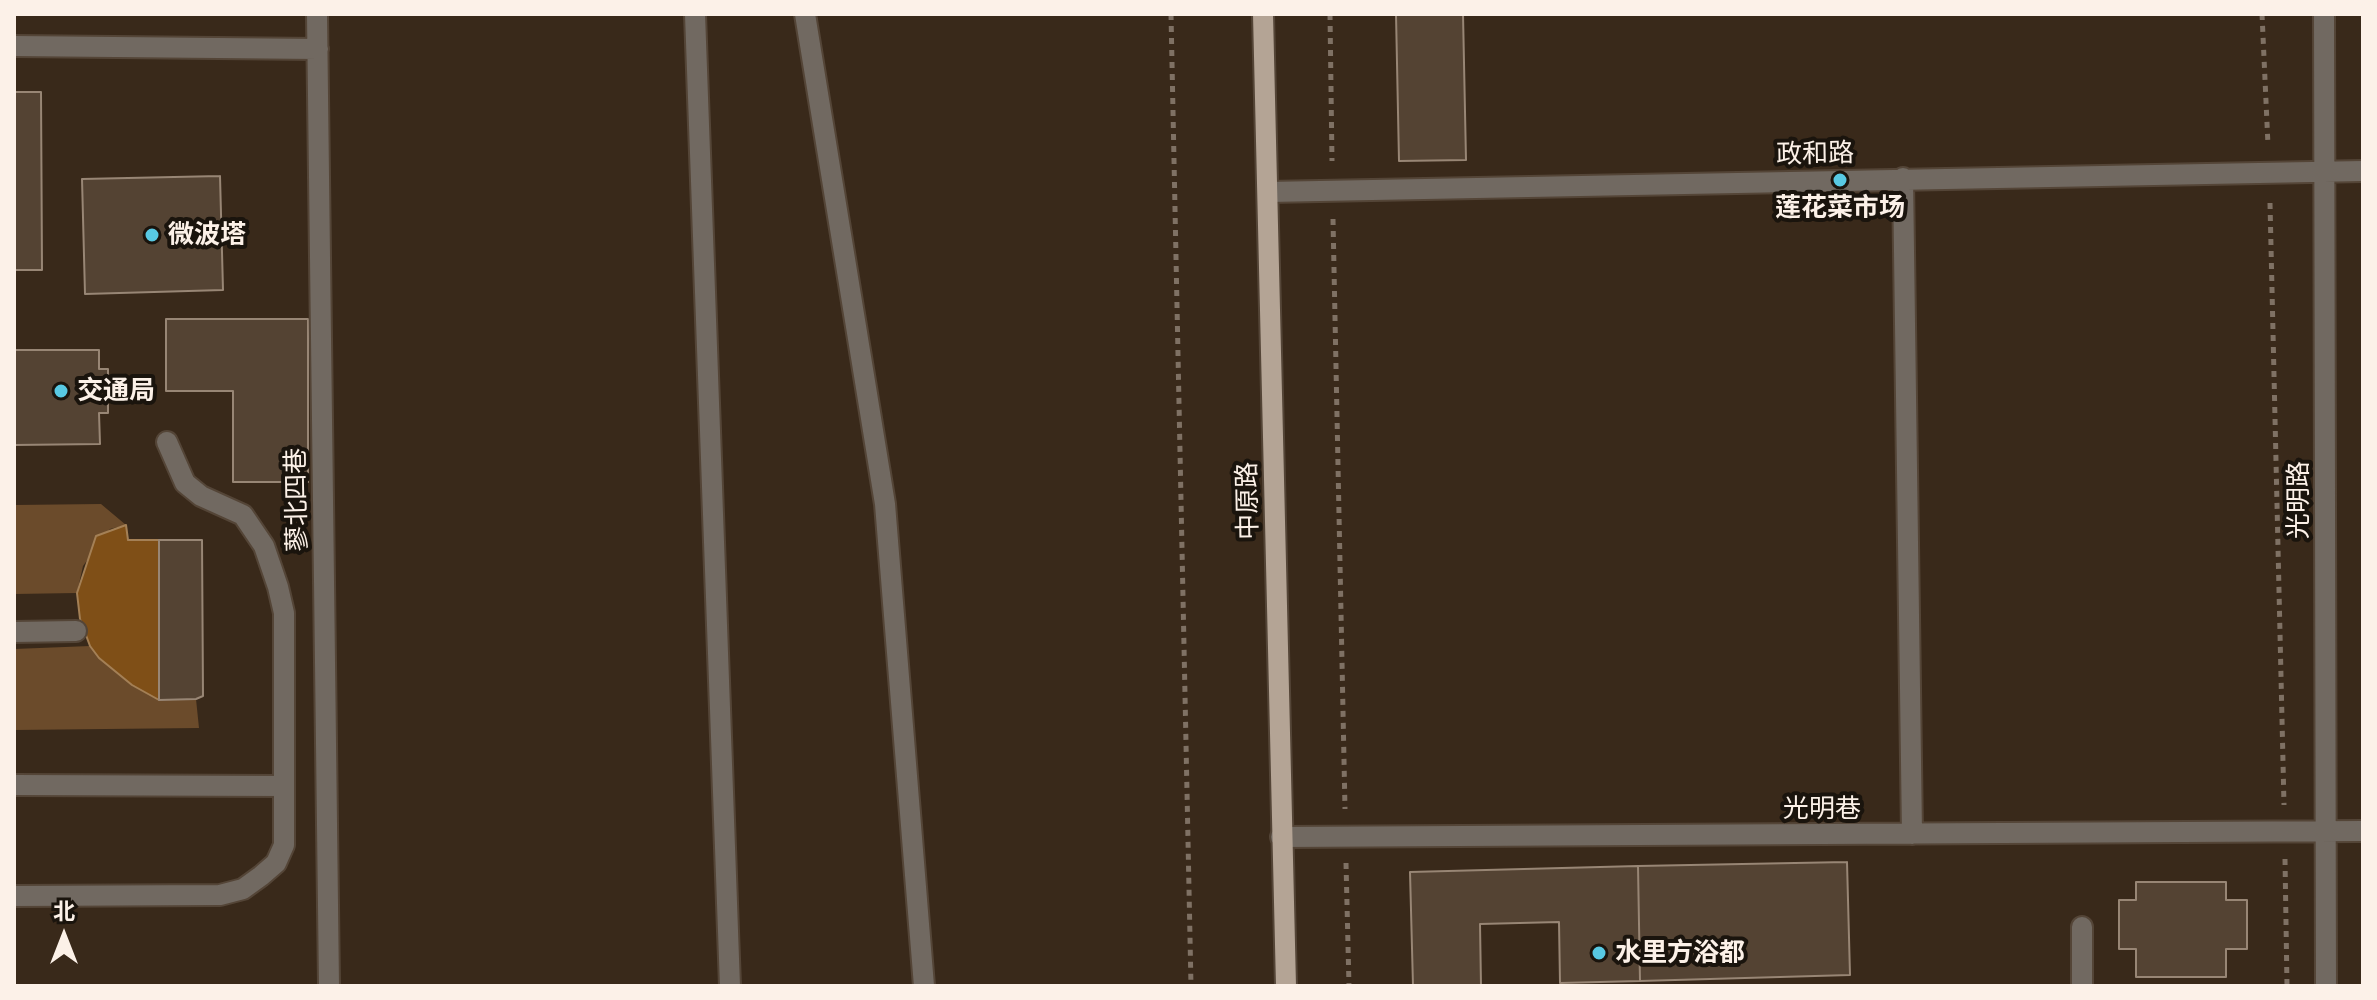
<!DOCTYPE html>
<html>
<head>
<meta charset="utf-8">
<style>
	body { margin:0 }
	#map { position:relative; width:2377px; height:1000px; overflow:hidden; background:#39291a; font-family:"Crimson Pro","Noto Sans SC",serif }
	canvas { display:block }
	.frame { position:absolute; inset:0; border:16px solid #fcf1e8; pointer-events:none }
	.north { position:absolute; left:24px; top:896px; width:80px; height:80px; -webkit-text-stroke:6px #1a140d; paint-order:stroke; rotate:0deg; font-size:22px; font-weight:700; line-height:32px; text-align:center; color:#fcf1e8 }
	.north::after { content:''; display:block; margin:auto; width:28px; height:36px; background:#fcf1e8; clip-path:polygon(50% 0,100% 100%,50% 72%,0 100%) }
</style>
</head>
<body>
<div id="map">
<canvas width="2377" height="1000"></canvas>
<div class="frame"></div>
<div class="north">北</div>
</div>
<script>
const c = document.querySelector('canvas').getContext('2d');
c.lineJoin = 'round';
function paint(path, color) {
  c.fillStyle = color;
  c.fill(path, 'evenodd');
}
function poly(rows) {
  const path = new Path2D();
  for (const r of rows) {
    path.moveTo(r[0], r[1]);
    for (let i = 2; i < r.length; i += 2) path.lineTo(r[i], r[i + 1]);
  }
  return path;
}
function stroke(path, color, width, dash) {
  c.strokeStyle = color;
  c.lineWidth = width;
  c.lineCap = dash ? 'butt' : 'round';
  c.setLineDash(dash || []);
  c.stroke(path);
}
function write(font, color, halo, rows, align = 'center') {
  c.font = font + ' "Crimson Pro","Noto Sans SC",serif';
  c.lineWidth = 8;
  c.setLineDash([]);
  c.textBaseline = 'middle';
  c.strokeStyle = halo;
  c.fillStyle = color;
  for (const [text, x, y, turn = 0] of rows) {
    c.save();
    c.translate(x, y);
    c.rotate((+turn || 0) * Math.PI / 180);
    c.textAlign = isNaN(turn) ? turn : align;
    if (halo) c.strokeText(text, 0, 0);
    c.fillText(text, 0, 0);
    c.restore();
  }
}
const green = poly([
	[101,504,126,525,110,529,83,566,77,593,14,594,14,505],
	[90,646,132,685,159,700,196,699,199,728,14,730,14,649]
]);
const water = poly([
	[126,525,128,540,159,540,159,700,132,685,99,658,90,646,80,619,77,593,96,536,126,525]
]);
const building = poly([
	[1396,14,1463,14,1466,160,1399,161,1396,14],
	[14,92,41,92,42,270,14,270,14,92],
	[220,176,223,290,85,294,82,179,220,176],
	[166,319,308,319,308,482,233,482,233,391,166,391,166,319],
	[14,350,99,350,99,369,108,369,108,413,99,413,100,444,14,445,14,350],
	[159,540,202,540,203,696,196,699,159,700,159,540],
	[1847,862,1850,975,1640,981,1638,866,1847,862],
	[1638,866,1640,981,1560,983,1559,922,1480,924,1481,986,1413,986,1410,872,1638,866],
	[2136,882,2226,882,2226,900,2247,900,2247,949,2226,949,2226,977,2136,977,2136,949,2119,949,2119,900,2136,900,2136,882]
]);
const path = poly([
	[1171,14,1191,986],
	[1330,14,1332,161],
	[2262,14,2268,145],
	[2270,203,2284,805],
	[1333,219,1345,809],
	[2285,859,2287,986],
	[1346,863,1349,986]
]);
const minor = poly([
	[317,14,329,986],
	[695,14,730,986],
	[805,14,885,504,924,986],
	[2324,14,2326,986],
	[14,46,318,49],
	[1903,178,1912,834],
	[1268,192,2363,171],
	[14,632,76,631],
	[14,785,284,786],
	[1281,837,2363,831],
	[14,896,220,895,243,889,261,876,276,863,284,845,284,613,278,587,264,546,243,515,201,496,185,483,167,442],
	[2082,927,2082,986]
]);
const major = poly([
	[1263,14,1286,986]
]);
const markers = [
	[1840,180,8,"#58c9e3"],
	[152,235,8,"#58c9e3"],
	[61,391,8,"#58c9e3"],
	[1599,953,8,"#58c9e3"]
];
const streetNames = [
	["政和路",1815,154,-1],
	["蓼北四巷",297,500,-91],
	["光明路",2299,500,-90],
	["中原路",1248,501,-91],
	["光明巷",1822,809]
];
const poiNames = [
	["莲花菜市场",1840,208,"center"],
	["微波塔",168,235],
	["交通局",77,391],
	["水里方浴都",1615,953]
];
paint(green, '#6b4b2b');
paint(water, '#7f4f17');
stroke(water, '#a48056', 2);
paint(building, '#544333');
stroke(building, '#988675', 2);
stroke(minor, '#544537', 24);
stroke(major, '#544537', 24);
stroke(path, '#7f7164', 5, [6, 6]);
stroke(minor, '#716961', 20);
stroke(major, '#b4a495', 20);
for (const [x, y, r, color] of markers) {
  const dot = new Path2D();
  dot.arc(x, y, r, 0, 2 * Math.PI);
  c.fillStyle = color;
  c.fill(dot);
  stroke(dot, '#1a140d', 3);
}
write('26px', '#fcf1e8', '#1a140d', streetNames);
write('bold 26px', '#fcf1e8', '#1a140d', poiNames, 'left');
</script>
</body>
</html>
